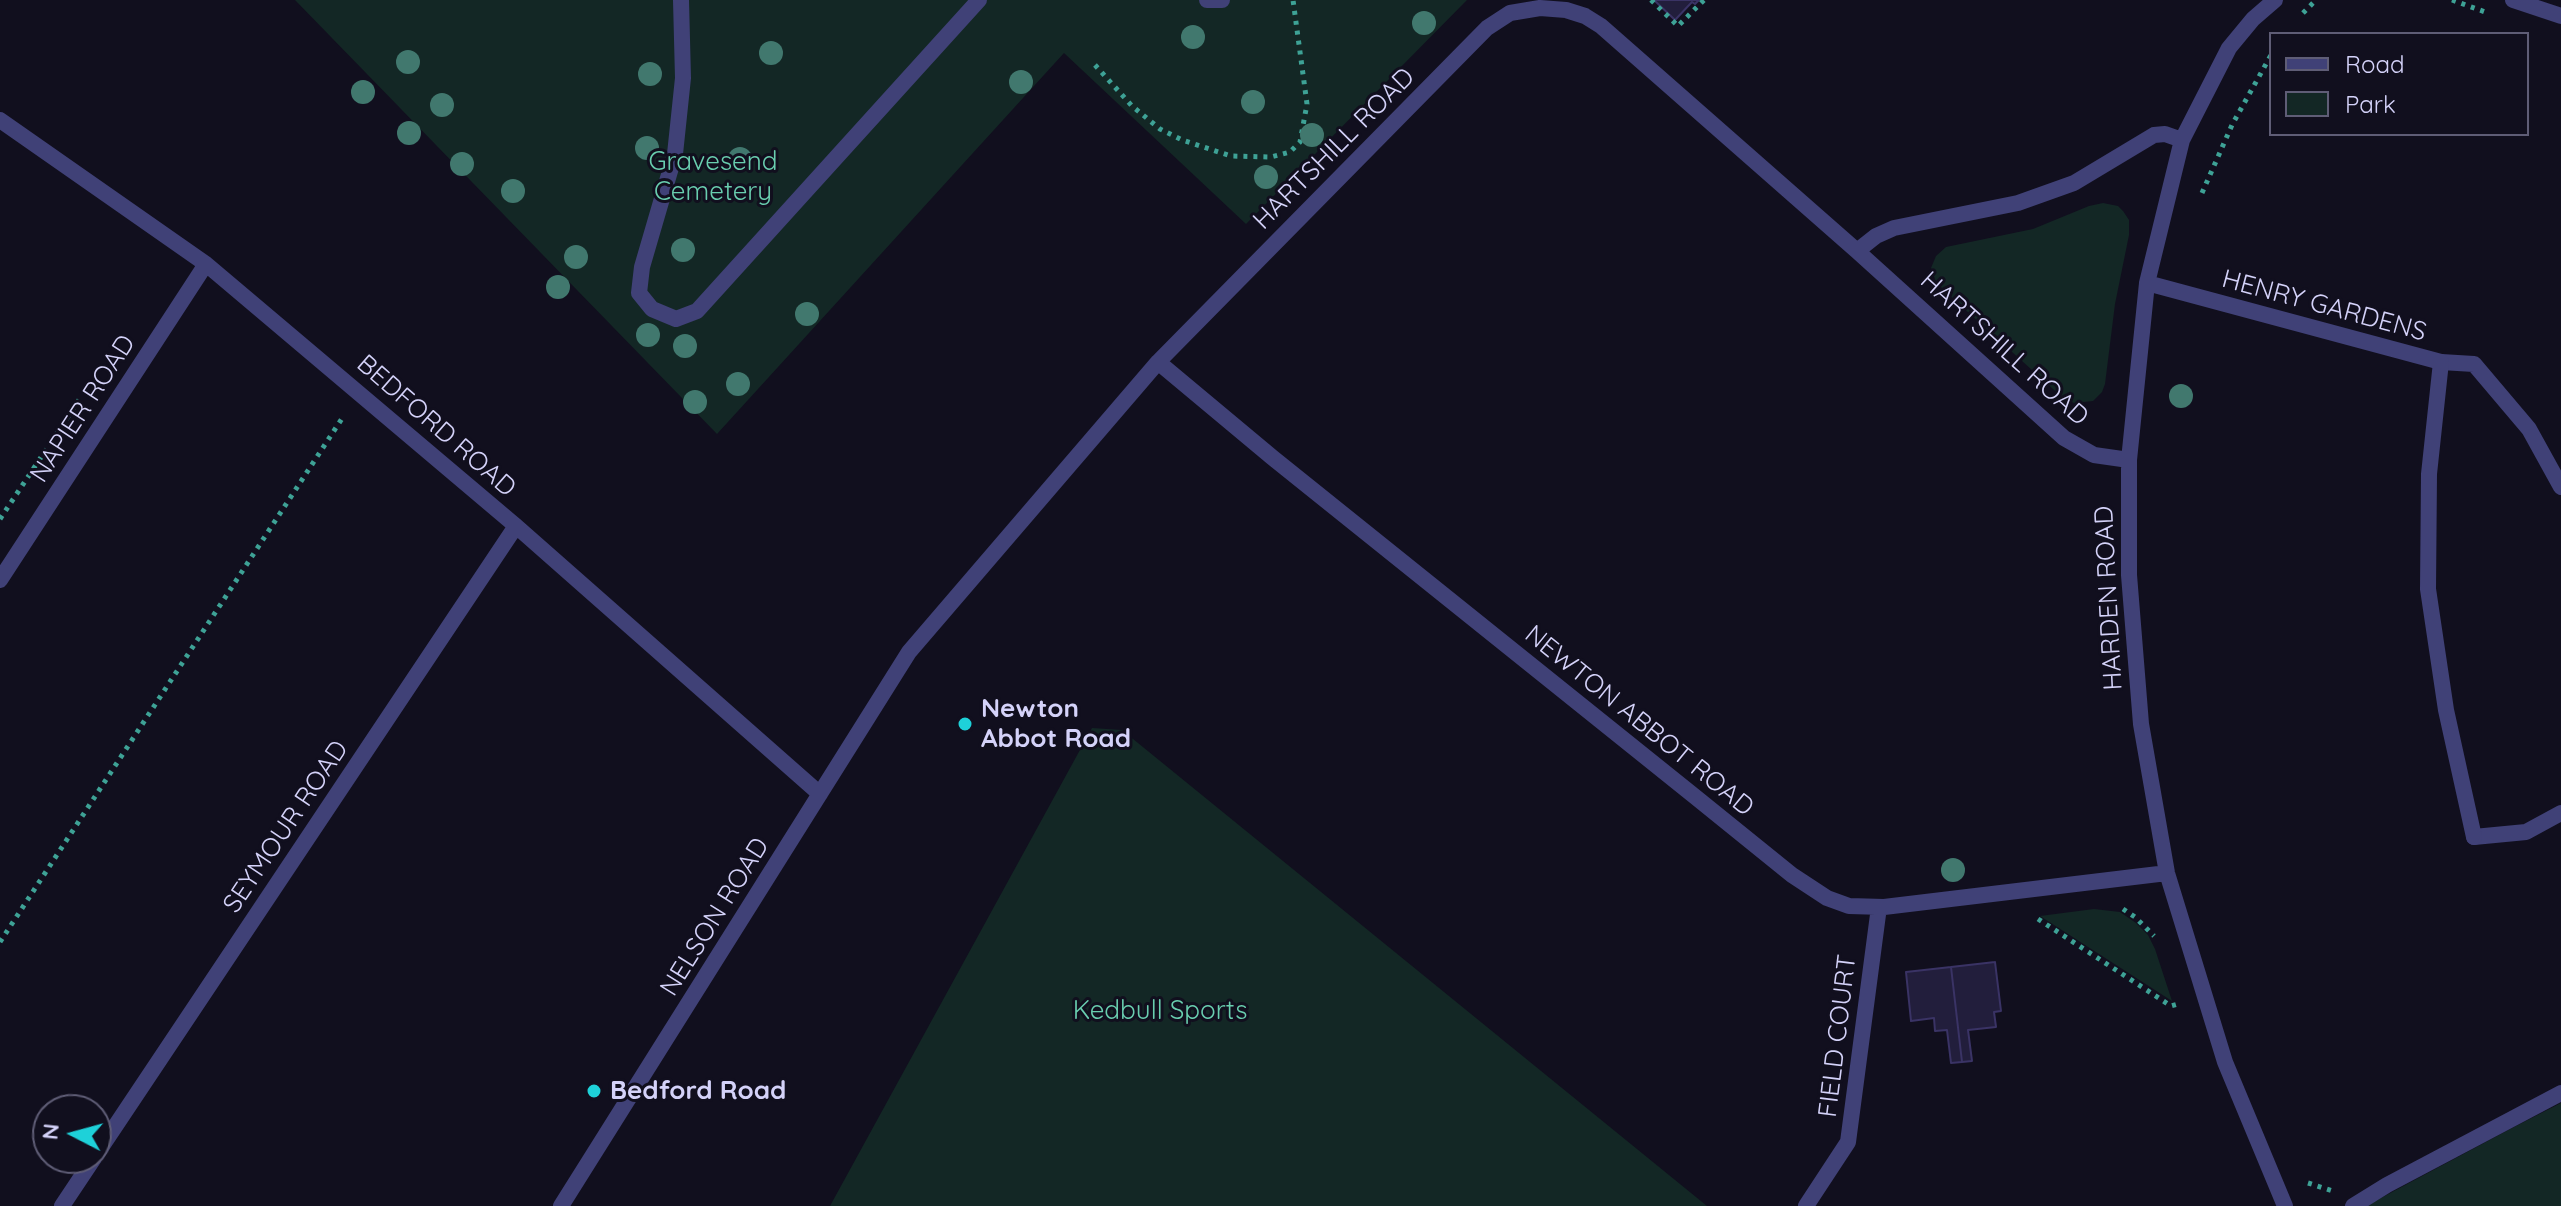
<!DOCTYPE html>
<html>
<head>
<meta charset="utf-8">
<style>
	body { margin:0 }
	#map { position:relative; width:2561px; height:1206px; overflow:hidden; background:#110f1e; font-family:Quicksand,sans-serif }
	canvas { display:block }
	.legend { position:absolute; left:2269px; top:32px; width:260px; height:104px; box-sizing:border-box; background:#110f1e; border:2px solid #5f5d76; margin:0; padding:10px 14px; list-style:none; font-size:24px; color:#d4d2f9 }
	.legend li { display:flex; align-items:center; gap:16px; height:40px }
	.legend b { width:40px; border:2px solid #5f5d76 }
	.north { position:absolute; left:32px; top:1094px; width:80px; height:80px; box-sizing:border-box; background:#110f1e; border:2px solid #5f5d76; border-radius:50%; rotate:276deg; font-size:22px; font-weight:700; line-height:32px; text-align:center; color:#d4d2f9 }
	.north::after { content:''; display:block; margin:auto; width:28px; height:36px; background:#1ed1d9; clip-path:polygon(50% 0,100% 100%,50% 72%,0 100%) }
</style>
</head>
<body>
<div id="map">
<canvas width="2561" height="1206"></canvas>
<ul class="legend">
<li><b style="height:10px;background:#404177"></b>Road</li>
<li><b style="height:22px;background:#132725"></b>Park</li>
</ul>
<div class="north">N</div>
</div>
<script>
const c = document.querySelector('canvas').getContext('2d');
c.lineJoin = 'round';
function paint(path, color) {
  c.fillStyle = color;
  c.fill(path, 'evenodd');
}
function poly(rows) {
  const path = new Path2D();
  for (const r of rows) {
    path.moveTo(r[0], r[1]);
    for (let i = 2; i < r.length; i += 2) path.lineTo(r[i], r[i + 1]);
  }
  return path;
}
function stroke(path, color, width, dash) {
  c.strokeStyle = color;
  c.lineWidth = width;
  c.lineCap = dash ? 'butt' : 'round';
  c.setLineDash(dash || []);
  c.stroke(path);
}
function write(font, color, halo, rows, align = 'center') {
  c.font = font + ' Quicksand,sans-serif';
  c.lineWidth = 6;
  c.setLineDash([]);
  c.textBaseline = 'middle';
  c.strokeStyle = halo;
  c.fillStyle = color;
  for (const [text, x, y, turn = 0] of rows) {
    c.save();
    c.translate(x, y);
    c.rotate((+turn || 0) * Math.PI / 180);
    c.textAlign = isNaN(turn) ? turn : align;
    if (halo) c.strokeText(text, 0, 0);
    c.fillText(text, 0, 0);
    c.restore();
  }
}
const green = poly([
	[295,0,1467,0,1246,224,1064,53,717,434],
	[2103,203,2118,206,2123,211,2129,220,2129,235,2115,304,2105,384,2102,392,2093,401,2074,403,2063,398,1950,296,1936,282,1931,268,1936,256,1946,247,2033,229,2089,206],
	[1092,728,1122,730,1707,1206,830,1206],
	[2094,909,2120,912,2136,923,2148,935,2155,949,2172,1001,2040,916],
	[2561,1103,2561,1206,2366,1206,2514,1127]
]);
const building = poly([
	[1654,0,1699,0,1695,4,1692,2,1675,20,1654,0],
	[1995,962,2001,1011,1994,1012,1996,1027,1968,1030,1972,1061,1962,1062,1951,967,1995,962],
	[1951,967,1962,1062,1951,1063,1947,1030,1935,1031,1934,1018,1911,1021,1906,972,1951,967]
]);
const path = poly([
	[1651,0,1678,26,1704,0],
	[2452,0,2488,13],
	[2303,13,2316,0],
	[1095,65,1132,106,1160,129,1182,140,1231,156,1271,157,1290,152,1300,142,1307,104,1293,0],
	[2202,193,2232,125,2271,55],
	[0,519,79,400],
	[2123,909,2135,917,2154,936],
	[2038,919,2171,1006,2178,1004],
	[0,942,343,417],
	[2308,1183,2333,1191]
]);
const lane = poly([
	[681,0,683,78,675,154,642,267,639,293,652,309,676,319,697,311,979,0],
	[1207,0,1222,0],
	[2441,362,2474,364,2529,429,2561,487],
	[2474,837,2526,832,2561,813]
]);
const street = poly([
	[2275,0,2253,19,2229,48,2182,140,2147,283,2129,460,2129,575,2141,724,2167,873,2225,1062,2285,1206],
	[2513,0,2561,16],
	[0,120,206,264,516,526,820,794],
	[1857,251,1876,236,1894,228,2018,203,2074,183,2154,135,2165,134,2182,140],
	[2147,283,2441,362,2429,474,2428,589,2446,710,2474,837],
	[1158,362,1273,458,1693,795,1792,875,1827,898,1849,906,1884,907,2167,873],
	[0,580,206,264],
	[96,1155,516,526],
	[62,1206,94,1158],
	[561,1206,909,652,1158,362,1487,28,1510,13,1540,8,1566,10,1585,16,1601,26,1857,251,2064,438,2094,455,2129,460],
	[1806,1206,1848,1142,1879,907],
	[2353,1206,2387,1185,2561,1093]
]);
const trees = [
	[1424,23],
	[1193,37],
	[771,53],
	[408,62],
	[650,74],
	[1021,82],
	[363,92],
	[1253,102],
	[442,105],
	[409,133],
	[1312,135],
	[647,148],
	[740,159],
	[462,164],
	[1266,177],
	[513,191],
	[683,250],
	[576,257],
	[558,287],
	[807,314],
	[648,335],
	[685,346],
	[738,384],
	[2181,396],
	[695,402],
	[1953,870]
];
const markers = [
	[965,724,8,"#1ed1d9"],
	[594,1091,8,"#1ed1d9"]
];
const streetNames = [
	["HARTSHILL ROAD",1334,149,-45],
	["HENRY GARDENS",2324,306,15],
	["HARTSHILL ROAD",2004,349,42],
	["NAPIER ROAD",83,409,-57],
	["BEDFORD ROAD",436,426,41],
	["HARDEN ROAD",2109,598,-93],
	["NEWTON ABBOT ROAD",1639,721,39],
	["SEYMOUR ROAD",286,827,-56],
	["NELSON ROAD",715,917,-58],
	["FIELD COURT",1838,1036,-83]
];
const parkNames = [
	["Gravesend",713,162],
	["Cemetery",713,192],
	["Kedbull Sports",1160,1011]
];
const poiNames = [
	["Newton",981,709],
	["Abbot Road",981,739],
	["Bedford Road",610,1091]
];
paint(green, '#132725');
paint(building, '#221e3c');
stroke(building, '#3a3365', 2);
stroke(path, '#3ea296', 5, [4, 6]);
stroke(lane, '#404177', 16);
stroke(street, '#404177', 16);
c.fillStyle = '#41786e';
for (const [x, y] of trees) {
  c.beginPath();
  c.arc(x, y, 12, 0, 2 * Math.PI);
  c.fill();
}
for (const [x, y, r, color] of markers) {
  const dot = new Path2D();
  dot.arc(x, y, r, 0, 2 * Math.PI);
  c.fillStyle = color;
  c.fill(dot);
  stroke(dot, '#110f1e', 3);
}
write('26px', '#d4d2f9', '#110f1e', streetNames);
write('26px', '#69ceaf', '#110f1e', parkNames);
write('bold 26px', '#d4d2f9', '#110f1e', poiNames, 'left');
</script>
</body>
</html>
